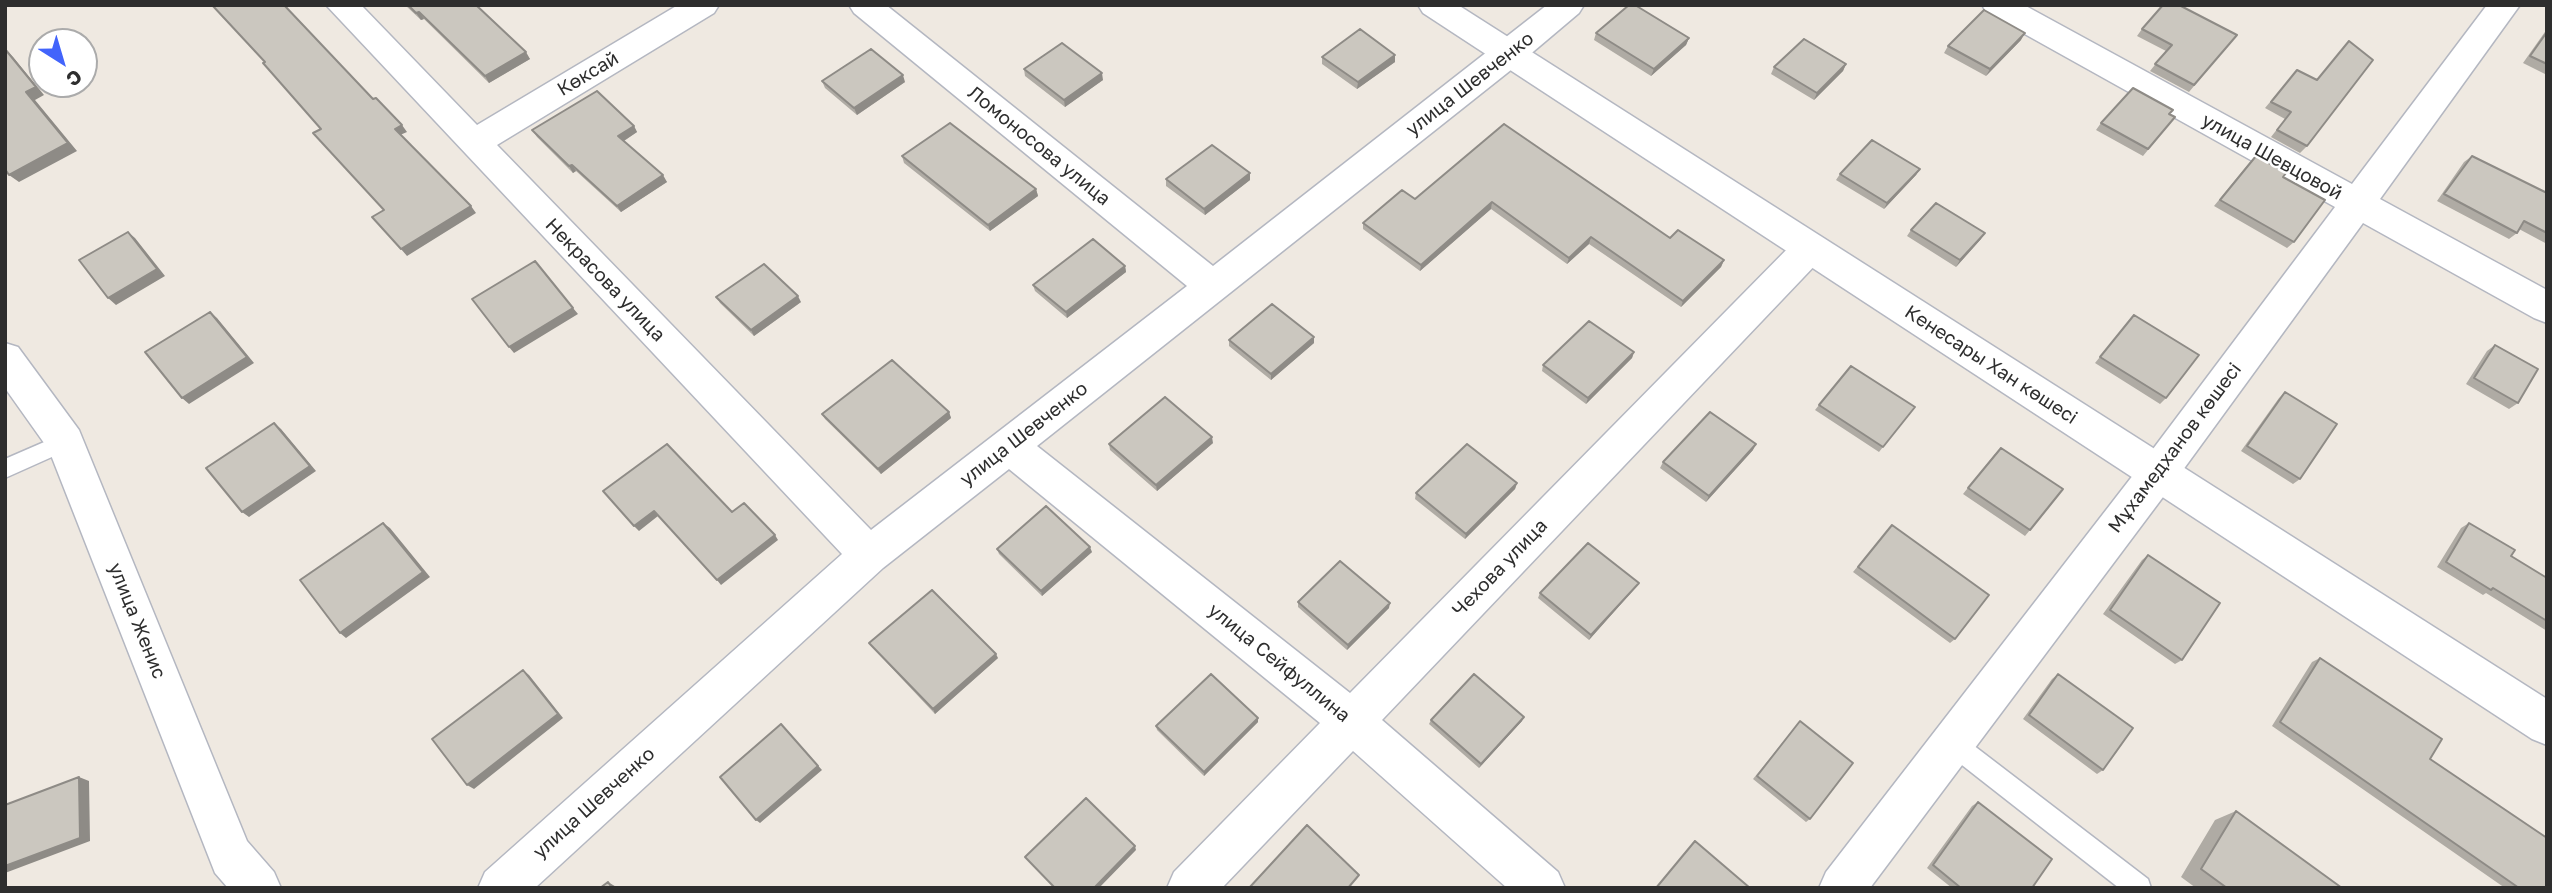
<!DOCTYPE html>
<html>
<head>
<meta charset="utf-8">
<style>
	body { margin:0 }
	#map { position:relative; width:2552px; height:893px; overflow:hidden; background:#efe9e1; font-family:"Golos Text",sans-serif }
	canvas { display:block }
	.frame { position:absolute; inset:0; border:7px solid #2e2e2e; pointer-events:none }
	.north { position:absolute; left:28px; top:28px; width:70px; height:70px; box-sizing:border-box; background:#fff; border:2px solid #ababab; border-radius:50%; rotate:143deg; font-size:19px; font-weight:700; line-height:28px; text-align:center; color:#2e2e2e }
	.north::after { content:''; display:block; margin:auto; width:24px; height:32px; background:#4264fb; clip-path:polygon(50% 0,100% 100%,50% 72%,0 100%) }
</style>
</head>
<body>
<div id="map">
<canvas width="2552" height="893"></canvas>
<div class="frame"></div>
<div class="north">С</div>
</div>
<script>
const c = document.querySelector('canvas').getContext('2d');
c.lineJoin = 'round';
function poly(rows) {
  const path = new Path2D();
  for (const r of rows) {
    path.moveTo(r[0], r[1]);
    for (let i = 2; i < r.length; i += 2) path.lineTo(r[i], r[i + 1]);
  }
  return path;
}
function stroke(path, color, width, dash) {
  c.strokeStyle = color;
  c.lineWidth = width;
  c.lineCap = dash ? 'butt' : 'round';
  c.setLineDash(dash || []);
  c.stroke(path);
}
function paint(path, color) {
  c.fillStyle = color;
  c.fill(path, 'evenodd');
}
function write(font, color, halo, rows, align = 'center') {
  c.font = font + ' "Golos Text",sans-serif';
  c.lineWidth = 5;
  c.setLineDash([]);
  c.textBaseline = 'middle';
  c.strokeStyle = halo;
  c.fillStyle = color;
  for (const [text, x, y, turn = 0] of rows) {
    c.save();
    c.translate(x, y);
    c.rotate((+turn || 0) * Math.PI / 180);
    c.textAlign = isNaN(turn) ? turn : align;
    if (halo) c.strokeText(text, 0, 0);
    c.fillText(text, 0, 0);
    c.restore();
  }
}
const service = poly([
	[65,433,72,436,75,442,72,448,5,478,5,459,65,433],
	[1952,732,1960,735,2148,879,2151,888,2119,888,1944,751,1940,743,1944,735,1952,732]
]);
const minor = poly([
	[326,5,361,5,477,125,678,5,719,5,714,13,497,145,871,530,1187,286,854,13,849,5,886,5,1213,266,1547,5,1584,5,1579,13,1521,62,1037,446,1350,693,1798,238,1810,234,1822,238,1828,248,1822,258,1382,720,1558,872,1565,888,1507,888,1353,751,1222,888,1167,888,1174,872,1320,723,1009,469,883,568,535,888,478,888,485,872,842,554,326,5],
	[1982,5,2024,5,2352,184,2487,5,2520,5,2380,199,2547,290,2547,323,2534,318,2363,223,2172,485,1870,888,1819,888,1826,872,2144,461,2335,207,1987,13,1982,5],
	[5,343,18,347,79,430,247,841,274,872,281,888,228,888,215,873,49,450,5,388,5,343]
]);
const secondary = poly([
	[1418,5,1458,5,2547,699,2547,745,2532,739,1423,13,1418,5]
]);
const wall = poly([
	[405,5,476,5,530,59,489,83,424,19,421,20],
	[2142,29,2237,35,2189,92,2150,71,2166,51,2137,36],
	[2547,29,2547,75,2523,63],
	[1596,33,1689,38,1686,45,1651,76,1594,40],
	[2021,40,1986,76,1944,53,1948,46],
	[1322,57,1395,62,1357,89,1322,64],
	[1846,64,1843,71,1814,100,1771,74,1774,67],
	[1024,69,1103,80,1065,107,1025,76],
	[2297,70,2307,146,2300,153,2271,137,2285,119,2265,108],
	[822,81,905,82,857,115,825,88],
	[2169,114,2175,117,2143,156,2096,130,2101,123],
	[1504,124,1670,238,1724,260,1721,267,1681,307,1589,244,1567,264,1491,209,1420,271,1363,229,1363,223,1415,199],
	[634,126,637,132,624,141,667,182,621,212,576,171,573,173,537,137,532,130],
	[902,156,1036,189,1038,196,990,231,904,163],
	[2472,156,2547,193,2547,244,2519,229,2517,233,2509,239,2437,201,2464,162],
	[2250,162,2283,177,2294,242,2287,248,2214,206],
	[1920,169,1916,175,1884,209,1836,180,1840,174],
	[1250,173,1250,180,1205,215,1166,186,1166,179],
	[1911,230,1981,239,1956,267,1907,236],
	[1125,266,1126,272,1067,318,1035,291,1033,285],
	[716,297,801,302,754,336,720,303],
	[2134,315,2166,398,2160,404,2095,363],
	[1314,337,1314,343,1271,380,1229,346,1229,340],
	[2495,345,2518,403,2509,409,2466,384,2487,351],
	[1634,352,1632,358,1586,404,1542,371,1543,365],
	[2285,392,2300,479,2293,484,2241,451,2279,398],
	[1819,405,1915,407,1879,452,1815,410],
	[949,412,951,418,881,474,825,419,822,414],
	[1213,443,1157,491,1110,450,1109,444],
	[1753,450,1706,502,1660,468,1663,462],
	[1995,454,2030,530,2025,536,1963,494],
	[1517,483,1515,489,1465,539,1415,499,1416,493],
	[2469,523,2511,556,2547,578,2547,631,2486,593,2483,595,2437,567,2461,528],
	[1892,525,1955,639,1950,643,1853,572],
	[997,549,1092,552,1042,596,999,554],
	[2148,555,2182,660,2175,664,2103,614,2142,560],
	[1639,583,1636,587,1589,640,1538,598,1540,593],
	[1298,602,1389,608,1347,650,1298,607],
	[869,643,998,658,935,714,872,647],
	[2320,658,2430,759,2547,888,2505,888,2272,726,2312,662],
	[2058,674,2103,770,2097,774,2023,719,2052,679],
	[1431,720,1522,721,1479,768,1429,724],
	[1800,721,1810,819,1806,822,1753,779],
	[1258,722,1204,776,1157,730,1156,726],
	[1978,802,2032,888,1952,888,1927,868,1972,806],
	[2236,811,2342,888,2196,888,2181,877,2215,820]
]);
const shadedWall = poly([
	[419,12,424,19,421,20,416,13],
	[2025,33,2021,40,1986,76,1990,69],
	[1689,38,1686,45,1651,76,1654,69],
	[5,49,13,57,44,95,35,100,77,151,19,182,9,175],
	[526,52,530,59,489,83,485,76],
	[1395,55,1395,62,1357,89,1358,82],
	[1846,64,1843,71,1814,100,1817,93],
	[1102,73,1103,80,1065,107,1064,100],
	[903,75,905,82,857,115,854,108],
	[402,125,407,132,400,135,395,129],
	[634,126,637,132,622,142,618,136],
	[572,165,576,171,573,173,569,166],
	[1920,169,1916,175,1884,209,1887,203],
	[1250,173,1250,180,1205,215,1204,209],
	[663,175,667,182,621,212,617,206],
	[1036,189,1038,196,990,231,988,225],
	[1492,202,1491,209,1420,271,1421,265],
	[471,206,476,213,407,256,401,249],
	[128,232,135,238,165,276,116,305,108,298],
	[1985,233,1981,239,1956,267,1960,260],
	[1591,237,1589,244,1567,264,1569,258],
	[1724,260,1721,267,1681,307,1683,301],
	[1125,266,1126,272,1067,318,1066,312],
	[798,296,801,302,754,336,751,330],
	[573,308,578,314,514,353,509,347],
	[210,312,217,318,254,363,189,404,182,398],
	[1314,337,1314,343,1271,380,1271,374],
	[1634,352,1632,358,1586,404,1588,398],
	[949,412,951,418,881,474,878,469],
	[274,423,281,429,316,471,249,517,242,512],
	[1212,437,1213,443,1157,491,1156,485],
	[1756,444,1753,450,1706,502,1709,496],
	[1517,483,1515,489,1465,539,1466,534],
	[654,511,658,516,639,531,634,526],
	[383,523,390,528,430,577,346,638,340,633],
	[775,535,778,540,721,585,717,580],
	[1090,547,1092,552,1042,596,1041,591],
	[1639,583,1636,587,1589,640,1591,635],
	[1390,603,1389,608,1347,650,1348,645],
	[996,654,998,658,935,714,933,709],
	[523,670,529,675,563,718,474,789,467,785],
	[1524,717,1522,721,1479,768,1481,764],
	[1258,718,1258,722,1204,776,1204,772],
	[781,724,822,770,760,823,756,820],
	[79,777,89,781,90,841,5,873,5,866],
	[1135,846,1136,850,1099,888,1094,888],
	[608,882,618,888,612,888]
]);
const building = poly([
	[212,5,284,5,373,99,376,98,402,125,395,129,471,206,401,249,372,217,384,210,313,133,321,129,263,63,265,62,212,5],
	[408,5,476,5,526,52,485,76,419,12,416,13,408,5],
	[1629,5,1635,5,1689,38,1654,69,1596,33,1629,5],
	[2163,5,2179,5,2237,35,2194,85,2155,64,2172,45,2142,29,2163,5],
	[1984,10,2025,33,1990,69,1948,46,1984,10],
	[1360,29,1395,55,1358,82,1322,57,1360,29],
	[2547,32,2547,64,2530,56,2547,32],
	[1804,39,1846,64,1817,93,1774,67,1804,39],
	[2349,41,2373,60,2307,146,2277,130,2291,112,2271,102,2297,70,2317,80,2349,41],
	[1062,43,1102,73,1064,100,1024,69,1062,43],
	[5,49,36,87,26,92,68,143,9,175,5,169,5,49],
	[871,49,903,75,854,108,822,81,871,49],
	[2133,88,2173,110,2169,114,2175,117,2148,149,2101,123,2133,88],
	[597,91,634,126,618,136,663,175,617,206,572,165,569,166,532,130,597,91],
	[950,123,1036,189,988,225,902,156,950,123],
	[1504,124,1670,238,1678,230,1724,260,1683,301,1591,237,1569,258,1492,202,1421,265,1363,223,1402,190,1415,199,1504,124],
	[1872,140,1920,169,1887,203,1840,174,1872,140],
	[1212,145,1250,173,1204,209,1166,179,1212,145],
	[2256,156,2286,173,2283,177,2325,200,2294,242,2220,200,2256,156],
	[2472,156,2547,193,2547,233,2524,221,2517,233,2444,194,2472,156],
	[1936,203,1985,233,1960,260,1911,230,1936,203],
	[128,232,157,269,108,298,79,260,128,232],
	[1093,239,1125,266,1066,312,1033,285,1093,239],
	[535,261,573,308,509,347,472,299,535,261],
	[764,264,798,296,751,330,716,297,764,264],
	[1272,304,1314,337,1271,374,1229,340,1272,304],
	[210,312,247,357,182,398,145,352,210,312],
	[2134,315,2199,355,2166,398,2100,357,2134,315],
	[1589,321,1634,352,1588,398,1543,365,1589,321],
	[2495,345,2538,369,2518,403,2474,378,2495,345],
	[892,360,949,412,878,469,822,414,892,360],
	[1851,366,1915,407,1883,447,1819,405,1851,366],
	[2285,392,2337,424,2300,479,2247,446,2285,392],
	[1165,397,1212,437,1156,485,1109,444,1165,397],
	[1710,412,1756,444,1709,496,1663,462,1710,412],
	[274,423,310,466,242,512,206,468,274,423],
	[667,444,732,512,744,503,775,535,717,580,654,511,634,526,603,491,667,444],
	[1467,444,1517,483,1466,534,1416,493,1467,444],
	[2001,448,2063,489,2030,530,1968,488,2001,448],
	[1046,506,1090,547,1041,591,997,549,1046,506],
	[383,523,423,572,340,633,300,580,383,523],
	[2469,523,2515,550,2511,556,2547,578,2547,621,2493,588,2491,590,2446,562,2469,523],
	[1892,525,1989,595,1955,639,1858,567,1892,525],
	[1588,543,1639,583,1591,635,1540,593,1588,543],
	[2148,555,2220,603,2182,660,2110,610,2148,555],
	[1340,561,1390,603,1348,645,1298,602,1340,561],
	[932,590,996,654,933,709,869,643,932,590],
	[2320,658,2442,739,2430,759,2547,838,2547,888,2519,888,2280,722,2320,658],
	[523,670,558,714,467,785,432,739,523,670],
	[1211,674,1258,718,1204,772,1156,726,1211,674],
	[1474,674,1524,717,1481,764,1431,720,1474,674],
	[2058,674,2133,728,2103,770,2029,715,2058,674],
	[1800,721,1853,763,1810,819,1757,776,1800,721],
	[781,724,818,766,756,820,720,777,781,724],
	[79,777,80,838,5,866,5,805,79,777],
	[1086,798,1135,846,1094,888,1055,888,1025,857,1086,798],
	[1978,802,2052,859,2032,888,1961,888,1933,865,1978,802],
	[2236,811,2342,888,2227,888,2201,869,2236,811],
	[1307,825,1359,875,1348,888,1249,888,1307,825],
	[1695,841,1750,888,1656,888,1695,841],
	[608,882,612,888,600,888,608,882]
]);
const streetNames = [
	["Көксай",588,74,-31],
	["улица Шевченко",1470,84,-38],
	["Ломоносова улица",1039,146,39],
	["улица Шевцовой",2272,157,29],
	["Некрасова улица",605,280,46],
	["Кенесары Хан көшесі",1991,365,33],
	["улица Шевченко",1024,434,-38],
	["Мұхамедханов көшесі",2175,448,-53],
	["Чехова улица",1500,568,-46],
	["улица Женис",137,621,68],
	["улица Сейфуллина",1279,663,39],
	["улица Шевченко",594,803,-42]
];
stroke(service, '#b4b7c1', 3);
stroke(minor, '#b4b7c1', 3);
stroke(secondary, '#b4b7c1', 3);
paint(service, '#fff');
paint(minor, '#fff');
paint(secondary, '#fff');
paint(wall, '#afaba4');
paint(shadedWall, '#8e8b86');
paint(building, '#cbc7bf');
stroke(building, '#8e8b86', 2);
write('19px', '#2e2e2e', '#fff', streetNames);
</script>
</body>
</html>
